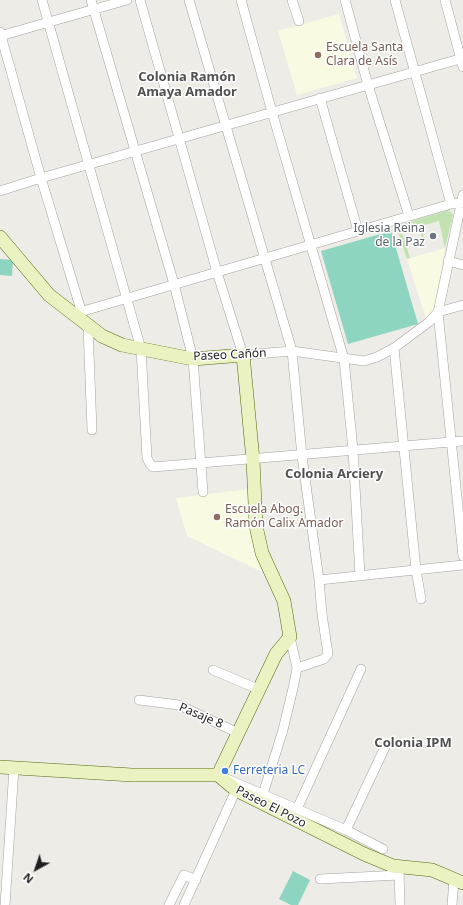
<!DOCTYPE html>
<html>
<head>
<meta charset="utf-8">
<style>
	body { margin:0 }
	#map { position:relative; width:463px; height:905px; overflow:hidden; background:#eeece6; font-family:"Noto Sans",sans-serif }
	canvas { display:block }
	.north { position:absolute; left:16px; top:849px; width:40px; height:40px; -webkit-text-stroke:3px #fff; paint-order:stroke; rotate:220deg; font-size:11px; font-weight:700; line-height:16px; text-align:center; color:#1e1e1e }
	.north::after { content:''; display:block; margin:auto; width:14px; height:18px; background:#1e1e1e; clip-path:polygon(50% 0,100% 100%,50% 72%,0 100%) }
</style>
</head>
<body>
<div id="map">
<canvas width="463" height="905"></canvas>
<div class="north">N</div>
</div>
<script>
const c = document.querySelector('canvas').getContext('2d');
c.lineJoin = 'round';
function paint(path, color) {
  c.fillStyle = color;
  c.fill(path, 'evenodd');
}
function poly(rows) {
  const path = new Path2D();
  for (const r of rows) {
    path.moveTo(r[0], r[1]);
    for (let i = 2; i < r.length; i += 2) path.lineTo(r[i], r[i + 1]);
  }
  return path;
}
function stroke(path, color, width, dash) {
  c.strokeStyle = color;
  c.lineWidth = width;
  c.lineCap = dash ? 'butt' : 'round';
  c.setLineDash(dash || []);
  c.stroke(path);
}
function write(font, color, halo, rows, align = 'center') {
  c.font = font + ' "Noto Sans",sans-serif';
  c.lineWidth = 3;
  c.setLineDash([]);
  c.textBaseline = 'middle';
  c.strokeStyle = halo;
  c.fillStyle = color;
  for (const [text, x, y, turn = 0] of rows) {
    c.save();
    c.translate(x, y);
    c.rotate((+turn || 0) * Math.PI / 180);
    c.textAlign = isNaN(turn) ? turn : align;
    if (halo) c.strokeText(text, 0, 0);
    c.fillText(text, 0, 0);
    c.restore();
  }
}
const education = poly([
	[339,14,357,78,297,95,278,31],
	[445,248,434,310,426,319,407,259],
	[249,489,254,539,262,572,187,536,176,498]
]);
const grass = poly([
	[449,210,453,215,445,248,439,221,421,226,425,242,423,242,418,225,401,229,410,258,407,259,396,226]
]);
const pitch = poly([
	[391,231,418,324,348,344,321,251],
	[0,259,13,260,12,276,0,275],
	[293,871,310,880,298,905,291,905,279,899]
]);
const street = poly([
	[42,0,141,349,147,458,150,464,153,467,463,441],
	[91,0,174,284,193,359,203,492],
	[140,0,217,272,243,355,292,351,364,361,377,357,394,348,429,322,438,312,463,305],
	[189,0,292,351,302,456,319,580,322,614,328,654,324,659,297,668],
	[241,0,272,112,344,359,353,450,360,576],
	[292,0,299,21],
	[345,0,368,85,409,216],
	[395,0,451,204],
	[445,0,463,67],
	[0,32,41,178,81,310],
	[0,36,127,0],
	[320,98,358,231],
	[0,191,41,178,463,58],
	[463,195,438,312,463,556],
	[448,261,463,265],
	[73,314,451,204,463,203],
	[88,326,92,430],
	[394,348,416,570,421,599],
	[319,580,463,565],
	[213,670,258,689],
	[139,700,179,705,238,733],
	[227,779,346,830,383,849],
	[263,794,283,730,294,684,297,668,290,637],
	[297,809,361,669],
	[346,830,385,747],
	[399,868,400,905],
	[320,879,399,875],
	[5,905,14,768],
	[169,905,184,875,196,880],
	[184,905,236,790],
	[452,905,454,879]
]);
const secondary = poly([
	[0,237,49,295,102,336,122,345,193,359,243,355,253,460,256,526,262,553,284,601,290,637,276,654,218,775],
	[0,767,132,775,218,775,236,790,364,854,393,866,432,870,463,883]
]);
const markers = [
	[318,55,4,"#8d6e63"],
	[433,236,4,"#6b7280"],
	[217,517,4,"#8d6e63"],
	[225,771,4,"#3f7fe0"]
];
const educationNames = [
	["Escuela Santa",326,48],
	["Clara de Asís",326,62],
	["Escuela Abog.",225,510],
	["Ramón Calix Amador",225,524]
];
const worshipNames = [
	["Iglesia Reina",425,229],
	["de la Paz",425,243]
];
const streetNames = [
	["Paseo Cañón",230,355,-3],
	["Pasaje 8",201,716,23],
	["Paseo El Pozo",271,807,27]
];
const shopNames = [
	["Ferreteria LC",233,771]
];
const neighbourhoodNames = [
	["Colonia Ramón",187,77],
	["Amaya Amador",187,92],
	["Colonia Arciery",334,474],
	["Colonia IPM",413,743]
];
paint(education, '#f8fbe2');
paint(grass, '#c3e2b2');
paint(pitch, '#8dd4c1');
stroke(street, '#a2a2a2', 10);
stroke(secondary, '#546912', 14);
stroke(street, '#fff', 9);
stroke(secondary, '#e9f2c0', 13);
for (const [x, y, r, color] of markers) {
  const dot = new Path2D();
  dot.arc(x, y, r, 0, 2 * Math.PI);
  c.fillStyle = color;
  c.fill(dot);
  stroke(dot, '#fff', 1.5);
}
write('12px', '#785e54', '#fff', educationNames, 'left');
write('12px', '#5b616d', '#fff', worshipNames, 'right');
write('12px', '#1e1e1e', '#fff', streetNames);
write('12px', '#366cbe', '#fff', shopNames, 'left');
write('bold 13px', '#515151', '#fff', neighbourhoodNames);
</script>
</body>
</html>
